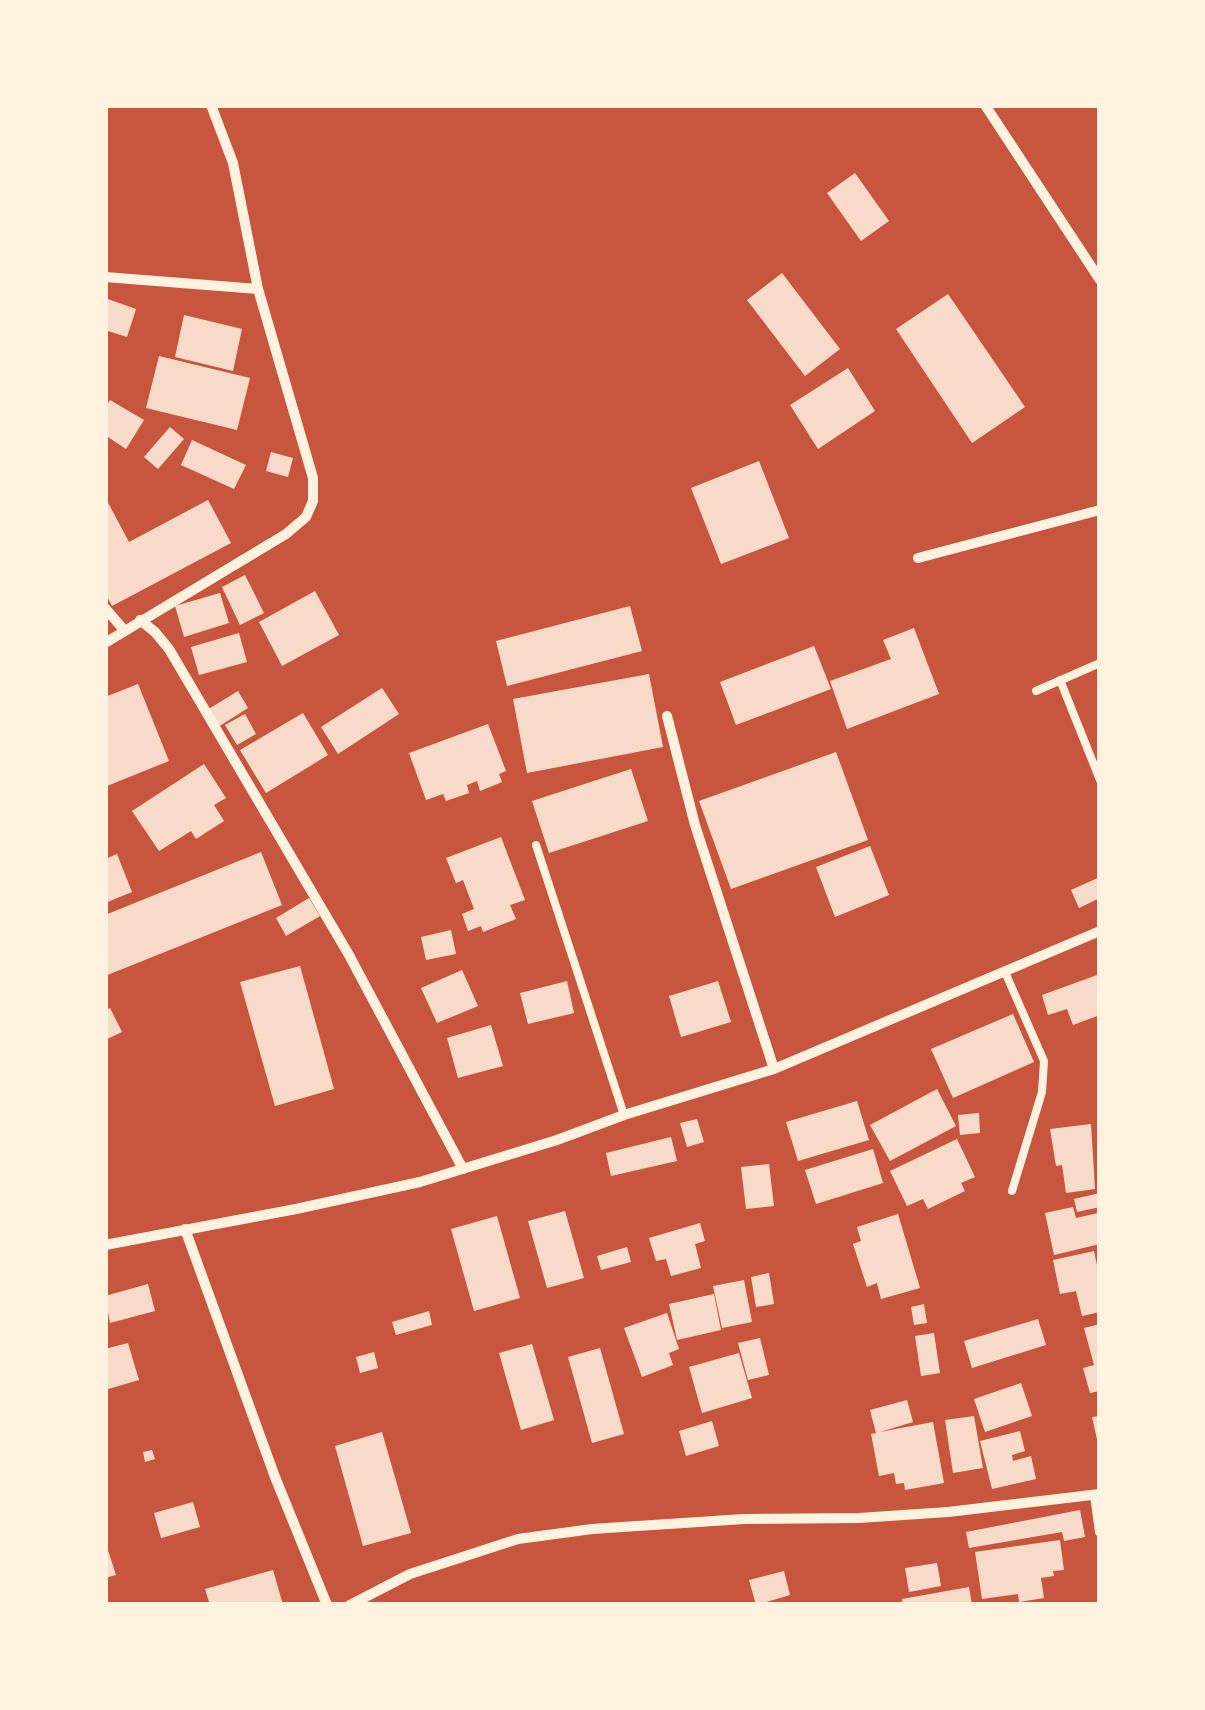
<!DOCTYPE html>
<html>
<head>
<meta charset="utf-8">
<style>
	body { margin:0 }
	#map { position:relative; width:1205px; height:1710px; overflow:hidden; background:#c8553d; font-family:"Fira Sans",sans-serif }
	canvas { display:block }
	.frame { position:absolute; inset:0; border:108px solid #fff3e0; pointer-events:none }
</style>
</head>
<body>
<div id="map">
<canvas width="1205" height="1710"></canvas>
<div class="frame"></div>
</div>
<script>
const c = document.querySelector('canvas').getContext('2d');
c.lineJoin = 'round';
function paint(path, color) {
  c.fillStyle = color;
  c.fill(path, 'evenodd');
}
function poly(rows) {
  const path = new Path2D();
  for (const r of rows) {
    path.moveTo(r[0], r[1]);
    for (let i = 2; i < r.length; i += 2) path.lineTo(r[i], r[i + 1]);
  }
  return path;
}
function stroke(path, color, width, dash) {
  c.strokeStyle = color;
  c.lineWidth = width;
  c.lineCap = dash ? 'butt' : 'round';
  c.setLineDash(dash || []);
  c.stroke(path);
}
const building = poly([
	[855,173,889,221,861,241,827,193],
	[782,273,840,349,805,376,747,300],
	[948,294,1025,407,972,443,896,329],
	[105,298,136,309,127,337,105,330],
	[184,315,242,329,233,371,175,357],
	[159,356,250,378,237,430,146,408],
	[848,368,875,411,818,449,790,405],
	[110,400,144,420,126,449,105,435,105,409],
	[170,427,184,439,158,469,144,457],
	[192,440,246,465,234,489,181,465],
	[271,452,293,458,288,477,266,471],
	[759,461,789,538,721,564,691,488],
	[105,497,129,542,208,500,231,543,112,606,105,593],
	[245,575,264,613,240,625,222,587],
	[315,591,339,635,282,666,259,622],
	[220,593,229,623,184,637,175,606],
	[630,606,642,651,507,686,496,641],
	[914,628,939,694,847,729,830,681,891,659,883,640],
	[239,633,247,662,199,675,191,647],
	[814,646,831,689,736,725,720,682],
	[649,674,663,747,527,773,513,699],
	[138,684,169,761,107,786,105,697],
	[382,688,399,714,338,754,321,727],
	[238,691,248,708,218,727,207,710],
	[303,713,328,755,266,793,240,750],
	[245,714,256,734,237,745,225,725],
	[488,724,506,771,499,774,502,782,480,791,477,781,467,785,469,793,446,801,443,794,426,800,409,753],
	[836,752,868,840,731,889,699,801],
	[204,764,226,798,214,805,224,821,196,839,191,831,159,851,132,811],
	[631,769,648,821,549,853,532,801],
	[501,837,525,900,510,905,516,919,483,932,481,926,468,931,462,914,474,909,463,880,456,883,446,858],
	[870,846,889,895,835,917,816,867],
	[261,852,282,905,105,976,105,915],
	[117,854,132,892,105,903,105,859],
	[1100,877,1100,898,1079,908,1071,890],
	[309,898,320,916,286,936,276,918],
	[451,930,456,954,426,960,421,937],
	[300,966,334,1089,275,1106,240,982],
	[462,970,478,1006,437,1023,421,988],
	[1100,974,1100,1015,1073,1025,1067,1009,1048,1015,1042,995],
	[567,981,574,1013,528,1024,520,993],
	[718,981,731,1022,681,1037,669,996],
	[110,1008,122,1032,105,1040,105,1010],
	[1013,1014,1034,1062,953,1098,931,1049],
	[491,1025,503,1066,458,1078,447,1038],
	[937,1089,956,1126,890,1161,870,1125],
	[857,1101,869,1140,798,1161,786,1122],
	[979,1113,980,1133,960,1135,958,1115],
	[697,1119,704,1142,687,1147,680,1123],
	[1091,1124,1095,1189,1066,1193,1062,1165,1056,1166,1050,1129],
	[671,1137,677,1161,611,1176,606,1153],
	[957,1139,975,1177,961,1183,965,1191,928,1209,923,1199,907,1206,890,1171],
	[873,1149,883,1183,816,1204,805,1170],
	[769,1164,774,1206,746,1209,741,1167],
	[1100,1193,1100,1207,1077,1212,1074,1199],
	[1073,1207,1076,1218,1098,1213,1100,1244,1054,1255,1045,1213],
	[565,1211,584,1278,547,1288,528,1221],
	[898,1214,920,1288,881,1299,877,1283,867,1287,853,1244,861,1241,857,1227],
	[497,1216,520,1298,474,1311,451,1229],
	[700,1223,705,1241,695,1244,701,1268,671,1276,666,1259,656,1261,649,1238],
	[627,1247,631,1262,601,1270,597,1256],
	[1094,1251,1100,1279,1100,1312,1082,1316,1076,1291,1060,1294,1053,1260],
	[769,1273,774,1304,756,1307,751,1277],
	[744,1280,752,1322,722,1328,713,1286],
	[148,1284,155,1311,110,1323,105,1296],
	[714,1294,721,1330,677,1340,669,1304],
	[924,1304,927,1323,914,1325,911,1307],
	[429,1311,432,1325,396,1335,392,1322],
	[667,1313,679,1349,669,1353,673,1365,642,1377,624,1328],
	[1038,1319,1046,1345,972,1368,964,1341],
	[1100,1324,1100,1391,1090,1393,1083,1368,1094,1365,1084,1328],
	[934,1333,940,1373,921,1376,915,1336],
	[760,1338,769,1375,748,1380,738,1343],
	[128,1343,139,1380,105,1390,105,1349],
	[532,1344,554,1420,521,1430,499,1353],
	[600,1348,624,1434,592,1443,568,1357],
	[374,1352,378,1368,360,1373,356,1357],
	[739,1353,752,1398,702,1413,689,1367],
	[1021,1383,1032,1416,985,1432,974,1399],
	[907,1400,913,1422,880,1432,933,1422,944,1483,905,1490,904,1483,896,1484,894,1473,879,1476,871,1434,876,1433,870,1410],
	[974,1416,983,1468,953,1473,945,1420],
	[1100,1416,1100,1444,1098,1444,1092,1417],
	[712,1421,719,1446,686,1456,679,1431],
	[1020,1431,1025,1451,1012,1455,1013,1461,1031,1456,1036,1479,992,1489,980,1441],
	[382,1432,411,1533,363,1546,335,1446],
	[152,1450,155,1459,145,1462,143,1452],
	[193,1502,200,1527,161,1538,154,1513],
	[1080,1510,1085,1537,1064,1541,1062,1532,969,1548,966,1532],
	[1060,1540,1064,1570,1053,1571,1054,1576,1041,1578,1044,1598,1019,1602,1018,1594,982,1599,975,1552],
	[105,1541,116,1575,105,1578],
	[937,1563,941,1586,909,1592,905,1568],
	[273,1570,283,1605,210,1605,205,1589],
	[784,1571,790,1595,756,1605,749,1580],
	[969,1587,972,1605,903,1605,902,1599]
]);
const service = poly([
	[1060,680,1100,780],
	[1036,691,1100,663],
	[536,845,624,1115],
	[1005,972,1044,1061,1042,1092,1012,1191]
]);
const minor = poly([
	[985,105,1100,280],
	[105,277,258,289],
	[918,558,1100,510],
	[105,608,124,630],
	[140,620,155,632,169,649,349,955,463,1169],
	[105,643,286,534,306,517,313,501,313,478,258,289,233,163,211,105],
	[667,716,695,825,774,1069],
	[185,1229,275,1477,327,1605],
	[105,1245,296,1209,420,1182,557,1140,624,1115,774,1069,1100,931],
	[1095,1495,1100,1532],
	[350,1605,410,1574,518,1539,592,1529,744,1519,859,1518,948,1512,1100,1494]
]);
paint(building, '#f7dbc8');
stroke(service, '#fff3e0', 8);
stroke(minor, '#fff3e0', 10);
</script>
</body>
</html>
